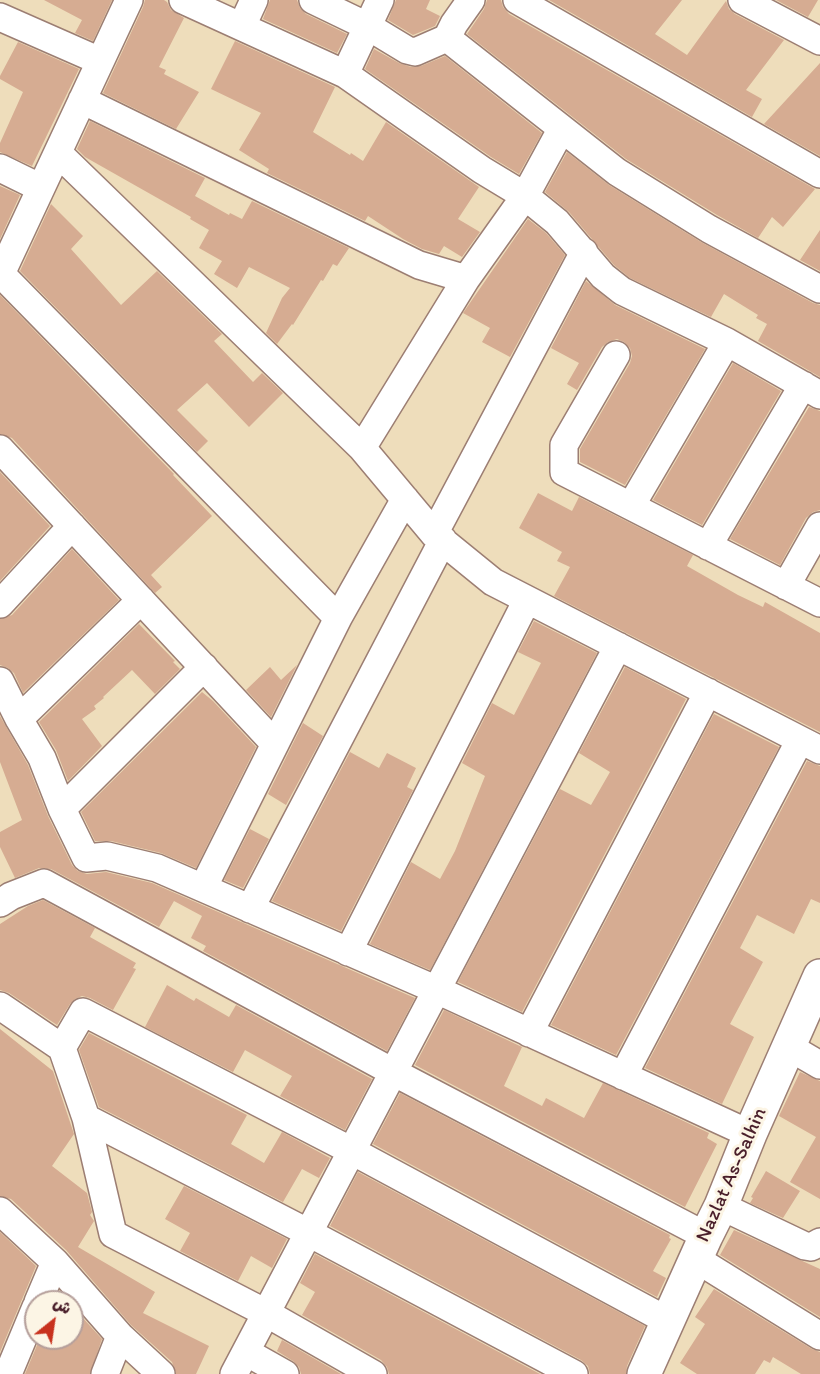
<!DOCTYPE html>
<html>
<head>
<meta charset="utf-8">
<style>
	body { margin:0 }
	#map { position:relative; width:820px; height:1374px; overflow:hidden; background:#edb; font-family:Itim,"Playpen Sans Arabic",sans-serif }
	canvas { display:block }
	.north { position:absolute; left:24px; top:1290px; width:60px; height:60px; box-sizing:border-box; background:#fcf5e5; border:2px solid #b59f9b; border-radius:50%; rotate:30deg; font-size:16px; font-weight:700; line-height:24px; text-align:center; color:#4a1f2b }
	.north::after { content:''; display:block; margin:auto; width:21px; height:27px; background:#c8321e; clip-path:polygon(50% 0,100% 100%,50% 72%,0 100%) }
</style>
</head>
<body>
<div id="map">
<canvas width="820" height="1374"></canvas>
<div class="north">ش</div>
</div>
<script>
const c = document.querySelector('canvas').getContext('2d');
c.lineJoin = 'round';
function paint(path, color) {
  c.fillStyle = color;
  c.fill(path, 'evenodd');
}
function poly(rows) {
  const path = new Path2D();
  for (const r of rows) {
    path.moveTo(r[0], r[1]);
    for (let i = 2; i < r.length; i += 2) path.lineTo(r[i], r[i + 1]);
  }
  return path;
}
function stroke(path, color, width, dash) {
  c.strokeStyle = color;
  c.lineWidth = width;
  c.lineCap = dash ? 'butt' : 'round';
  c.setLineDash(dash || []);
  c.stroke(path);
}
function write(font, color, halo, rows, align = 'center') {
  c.font = font + ' Itim,sans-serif';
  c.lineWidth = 6;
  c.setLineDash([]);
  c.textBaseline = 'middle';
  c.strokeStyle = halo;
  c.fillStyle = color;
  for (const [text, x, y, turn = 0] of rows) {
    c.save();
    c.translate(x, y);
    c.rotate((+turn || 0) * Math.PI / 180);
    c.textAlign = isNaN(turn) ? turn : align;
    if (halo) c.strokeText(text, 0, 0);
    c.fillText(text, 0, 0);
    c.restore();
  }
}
const building = poly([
	[44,0,112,0,93,41,75,33,82,20],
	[145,0,164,0,167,2,171,10,184,18,159,67,166,70,164,74,199,92,176,129,103,93,143,7],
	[270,0,297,0,300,8,306,14,347,34,337,53,263,19],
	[396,0,430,0,426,9,440,16,435,26,413,35,388,20],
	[487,0,501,0,503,7,509,14,815,189,783,227,772,217,758,238,717,215,626,159,467,34,484,9],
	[549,0,682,0,655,34,687,55,726,1,729,9,735,14,784,40,746,90,762,99,752,117],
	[776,0,818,0,808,17],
	[235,41,335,87,313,132,350,155,351,153,363,161,386,122,479,187,458,219,480,232,462,257,444,246,439,254,422,249,403,239,368,216,365,221,267,173,269,169,239,150,261,113,211,89],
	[18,42,79,69,32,166,0,152,0,143,23,92,0,79,0,76],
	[374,49,399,63,411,67,421,66,445,56,542,133,519,174,491,157,365,69],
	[820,63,820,156,764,124],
	[90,121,205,178,195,196,229,215,230,213,242,219,252,201,349,248,337,266,333,264,323,281,321,280,293,325,292,324,277,344,266,333,282,298,290,288,249,267,237,288,214,274,222,261,199,248,209,230,190,219,191,217,85,157,77,149],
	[567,152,609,185,701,242,813,303,820,305,820,377,758,341,767,324,756,318,758,315,724,294,711,317,630,278,614,265,569,212,545,192],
	[0,186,20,195,0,239],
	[51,204,83,236,71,249,121,305,157,271,222,334,214,341,253,382,262,373,283,393,249,427,207,383,177,410,208,441,197,452,20,271],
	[528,219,546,233,565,255,510,357,482,342,490,328,463,313],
	[820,230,820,271,800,260],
	[586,281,615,305,705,349,625,485,580,462,580,449,630,363,632,356,630,348,624,342,617,339,608,342,602,347,577,390,567,384,579,363,551,348],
	[0,295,174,474,173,475,212,516,151,575,162,587,155,593,12,438,0,434],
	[733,363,781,391,702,525,653,500],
	[809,407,820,411,820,510,813,512,806,518,780,565,730,539],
	[0,472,50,526,0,581],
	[538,493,572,511,579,497,693,555,687,566,738,595,763,607,765,602,820,633,820,732,554,596,570,567,557,561,562,552,519,528],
	[72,549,119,600,23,693,14,673,8,668,0,665,0,619,12,615],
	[534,621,597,653,430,970,370,944,411,862,440,879,455,851,485,776,462,763,492,703,514,715,541,663,518,652],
	[139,624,175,661,173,662,180,669,155,694,132,670,103,697,104,698,94,706,96,709,82,719,102,746,68,781,56,750,39,722],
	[297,665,271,717,246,690,270,667,281,680],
	[625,667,686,699,522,1012,458,982,560,789,591,805,610,772,579,753],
	[202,692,213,701,256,747,196,868,161,853,111,841,95,841,81,812],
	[714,714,779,747,616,1055,551,1025],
	[0,716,28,765,48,816,72,865,78,871,87,874,106,872,152,883,415,998,387,1051,203,951,206,946,191,938,202,916,174,901,159,927,51,869,39,868,15,878,0,847,0,832,22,820,0,762],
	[303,723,323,736,286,805,268,794],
	[350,752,379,768,387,753,416,768,407,787,413,790,341,931,272,901],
	[807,761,820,766,820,903,811,899,794,934,757,915,740,948,763,962,730,1024,754,1037,722,1104,645,1068],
	[250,829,269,839,243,888,224,880],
	[43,900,95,928,90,937,136,963,133,968,136,969,113,1010,90,998,82,996,75,999,70,1004,57,1025,9,993,0,990,0,924,28,906],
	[167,985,194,1001,196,998,229,1017,236,1005,372,1079,345,1130,280,1096,292,1076,245,1050,233,1072,145,1027],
	[444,1010,522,1047,504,1086,542,1106,546,1098,584,1118,603,1083,709,1133,707,1138,717,1144,685,1207,415,1065],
	[0,1029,53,1071,74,1134,52,1166,87,1193,92,1212,90,1215,94,1221,78,1247,155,1292,143,1313,209,1346,196,1374,176,1374,172,1362,131,1325,66,1250,11,1199,0,1196],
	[89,1033,247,1115,231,1144,264,1163,282,1132,330,1158,319,1178,302,1169,283,1202,99,1107,79,1050],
	[800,1072,820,1081,820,1199,790,1182,816,1137,779,1116],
	[400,1093,670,1235,669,1238,671,1239,653,1271,666,1278,657,1297,373,1144],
	[766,1171,800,1191,783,1218,750,1203,753,1198,751,1197],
	[358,1172,645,1326,627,1366,626,1374,590,1374,588,1366,581,1360,330,1226],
	[184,1186,287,1239,272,1268,251,1256,238,1281,180,1251,190,1233,165,1219],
	[734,1230,820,1269,820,1317,720,1255],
	[0,1232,36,1266,0,1352],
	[315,1254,540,1374,389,1374,387,1367,381,1360,302,1315,315,1292,300,1283],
	[714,1289,812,1349,820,1352,820,1374,801,1374,773,1357,770,1363,764,1360,755,1374,697,1374,680,1363,705,1324,695,1317],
	[81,1316,102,1339,90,1374,25,1374,40,1338,72,1338],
	[282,1340,341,1374,301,1374,299,1367,293,1361,277,1351]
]);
const street = poly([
	[183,0,345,74,482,170,525,196,557,222,603,276,622,291,727,342,820,395],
	[313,0,369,27,407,50,415,52,447,38,454,24,471,0],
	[517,0,820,174],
	[742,0,820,41],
	[0,17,100,61],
	[242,26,254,0],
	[447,38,617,172,709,229,820,289],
	[345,74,380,0],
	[82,100,419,265,466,279],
	[58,153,362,448,434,534,493,582,820,750],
	[0,168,41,188],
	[1,274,338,618],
	[0,276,129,0],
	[616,355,564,445,564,472,820,603],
	[362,448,466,279,525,196,561,130],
	[0,449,275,744],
	[631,506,727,342],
	[434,534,584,252],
	[708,546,803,385],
	[786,586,820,526],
	[0,604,72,526],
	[0,681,19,719,42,758,62,809,86,858,107,856,157,868,437,990,750,1134],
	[19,719,141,600],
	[62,809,204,667],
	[203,888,338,618,405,499],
	[0,903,11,896,44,883,393,1072,706,1236],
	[250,909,443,540],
	[348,952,527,600],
	[0,1006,62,1048,83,1012,352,1151,668,1321],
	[529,1033,708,692],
	[789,1047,820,1065],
	[62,1048,86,1118,113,1234,266,1313,373,1374],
	[623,1076,800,740],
	[86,1118,309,1233,574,1374],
	[721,1206,805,1246,811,1247,820,1242],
	[0,1211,55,1262,120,1336,161,1374],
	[696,1259,820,1336],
	[38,1302,55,1262],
	[246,1352,285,1374],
	[8,1374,36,1307],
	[105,1374,120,1336],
	[234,1374,618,646]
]);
const primary = poly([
	[644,1374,706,1236,721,1206,750,1134,820,976]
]);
const streetNames = [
	["Nazlat As-Salhin",732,1175,-66]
];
paint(building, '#d6ac92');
stroke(street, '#9c7e73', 30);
stroke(primary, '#9c7e73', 36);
stroke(street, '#fff', 27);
stroke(primary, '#fff', 33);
write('20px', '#4a1f2b', '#fcf5e5', streetNames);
</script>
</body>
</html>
